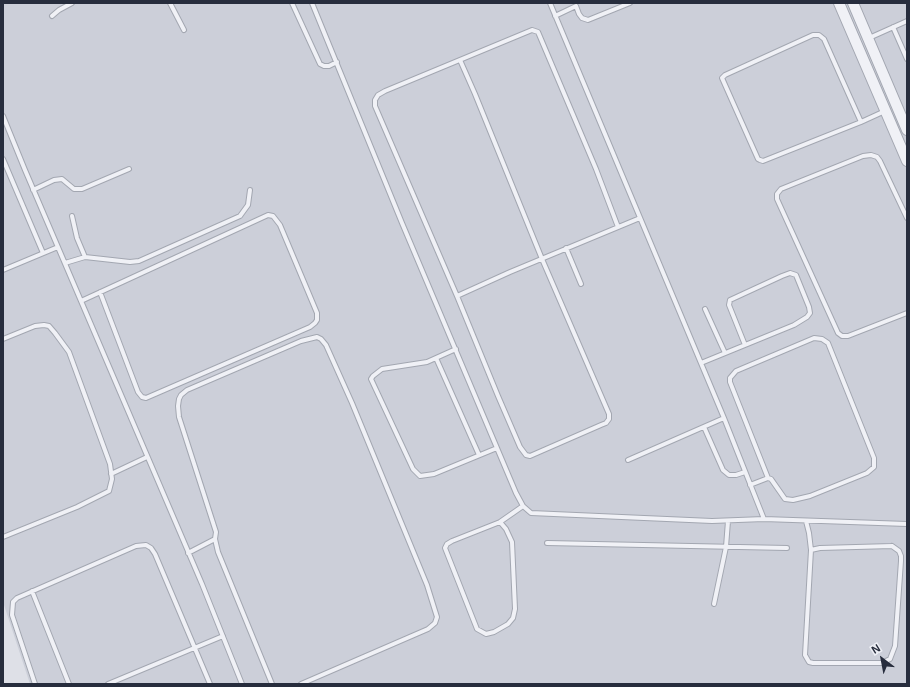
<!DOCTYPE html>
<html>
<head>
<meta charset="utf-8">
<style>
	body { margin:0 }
	#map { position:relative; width:910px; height:687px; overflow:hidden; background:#dee0e7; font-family:Arial,sans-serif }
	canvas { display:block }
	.frame { position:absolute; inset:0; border:4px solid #272d3d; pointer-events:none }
	.north { position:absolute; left:862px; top:639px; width:40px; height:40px; -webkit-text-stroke:3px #edeff5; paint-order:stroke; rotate:328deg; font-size:11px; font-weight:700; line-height:16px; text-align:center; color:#272d3d }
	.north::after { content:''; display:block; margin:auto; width:14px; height:18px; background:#272d3d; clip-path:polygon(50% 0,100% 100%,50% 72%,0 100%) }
</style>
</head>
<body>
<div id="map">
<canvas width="910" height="687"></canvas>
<div class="frame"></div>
<div class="north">N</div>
</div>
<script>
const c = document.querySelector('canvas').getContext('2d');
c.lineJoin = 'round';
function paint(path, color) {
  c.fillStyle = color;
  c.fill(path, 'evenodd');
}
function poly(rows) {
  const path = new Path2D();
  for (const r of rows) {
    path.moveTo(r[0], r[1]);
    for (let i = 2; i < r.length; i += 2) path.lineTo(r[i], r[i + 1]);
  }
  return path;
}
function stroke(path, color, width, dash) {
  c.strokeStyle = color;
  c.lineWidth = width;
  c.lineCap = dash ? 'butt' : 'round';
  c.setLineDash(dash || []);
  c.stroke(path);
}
const built = poly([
	[3,3,907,3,907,684,30,684,3,602]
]);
const service = poly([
	[170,3,184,30],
	[292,3,320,64,324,66,329,66,337,62],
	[312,3,402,223,516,493,523,506,531,513,712,521,764,519,907,524],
	[550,3,724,418,764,519],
	[52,16,59,10,72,3],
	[555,16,576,6,579,14,582,18,588,20,630,3],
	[893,27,907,59],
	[869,38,907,21],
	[460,60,475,94,542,259,609,414,609,419,606,423,601,425,530,456,526,455,520,447,498,396,457,296,375,106,375,100,378,95,385,91,532,30,538,32,596,169,618,227],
	[3,116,25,170,202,584,242,684],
	[861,122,824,39,819,35,813,35,725,75,722,78,758,159,760,160,763,161,861,122,885,111],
	[3,159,43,253],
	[33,190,54,180,62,179,74,189,82,189,129,169],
	[72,216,77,238,85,257],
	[907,218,880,161,877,157,871,155,863,156,781,189,777,194,777,199,838,333,842,336,848,336,907,313],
	[566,248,581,284],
	[65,263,85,257,130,262,139,261,240,216,248,205,250,190],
	[3,270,58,247],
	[457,296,510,272,640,218],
	[81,301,268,215,273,216,280,225,317,313,317,320,315,323,310,327,146,398,142,397,138,392,100,292],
	[705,309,725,353],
	[3,339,35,326,44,325,49,326,55,333,69,352,110,464,112,479,109,491,77,507,3,537],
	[456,349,427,362,382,369,373,376,371,379,413,469,420,476,434,474,497,448],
	[436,358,479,455],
	[701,363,794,325,807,317,810,313,809,307,796,275,790,273,782,276,730,300,729,305,745,345],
	[704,427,723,470,729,475,736,475,745,472],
	[628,460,724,418],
	[111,474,147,457],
	[750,485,768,478,771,479,785,499,793,500,810,496,867,473,874,467,874,458,828,343,822,339,814,338,736,371,730,378,730,382,768,478],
	[806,521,809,533,811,550],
	[500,522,506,529,512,542,515,609,513,618,508,624,494,632,486,634,477,629,445,548,447,544,452,541,500,522,523,506],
	[547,543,787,548],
	[892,546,899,551,901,556,901,561,895,646,890,659,882,663,813,663,809,662,805,655,811,550,820,548,892,546],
	[188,553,215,539],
	[32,591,69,684],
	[714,604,726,547,728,521],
	[35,684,12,615,13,602,17,598,136,546,146,545,151,548,155,554,210,684],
	[108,684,223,636],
	[272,684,218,552,215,539,216,532,179,417,178,406,179,399,181,395,187,390,301,341,317,337,321,339,326,345,352,403,427,585,437,617,435,623,428,629,301,684]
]);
const tertiary = poly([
	[839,3,907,161],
	[853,3,907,130]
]);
paint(built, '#cccfd9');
stroke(service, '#a3a7b1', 6);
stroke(tertiary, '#a3a7b1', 12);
stroke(service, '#f0f1f6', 4);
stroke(tertiary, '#f0f1f6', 10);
</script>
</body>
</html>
